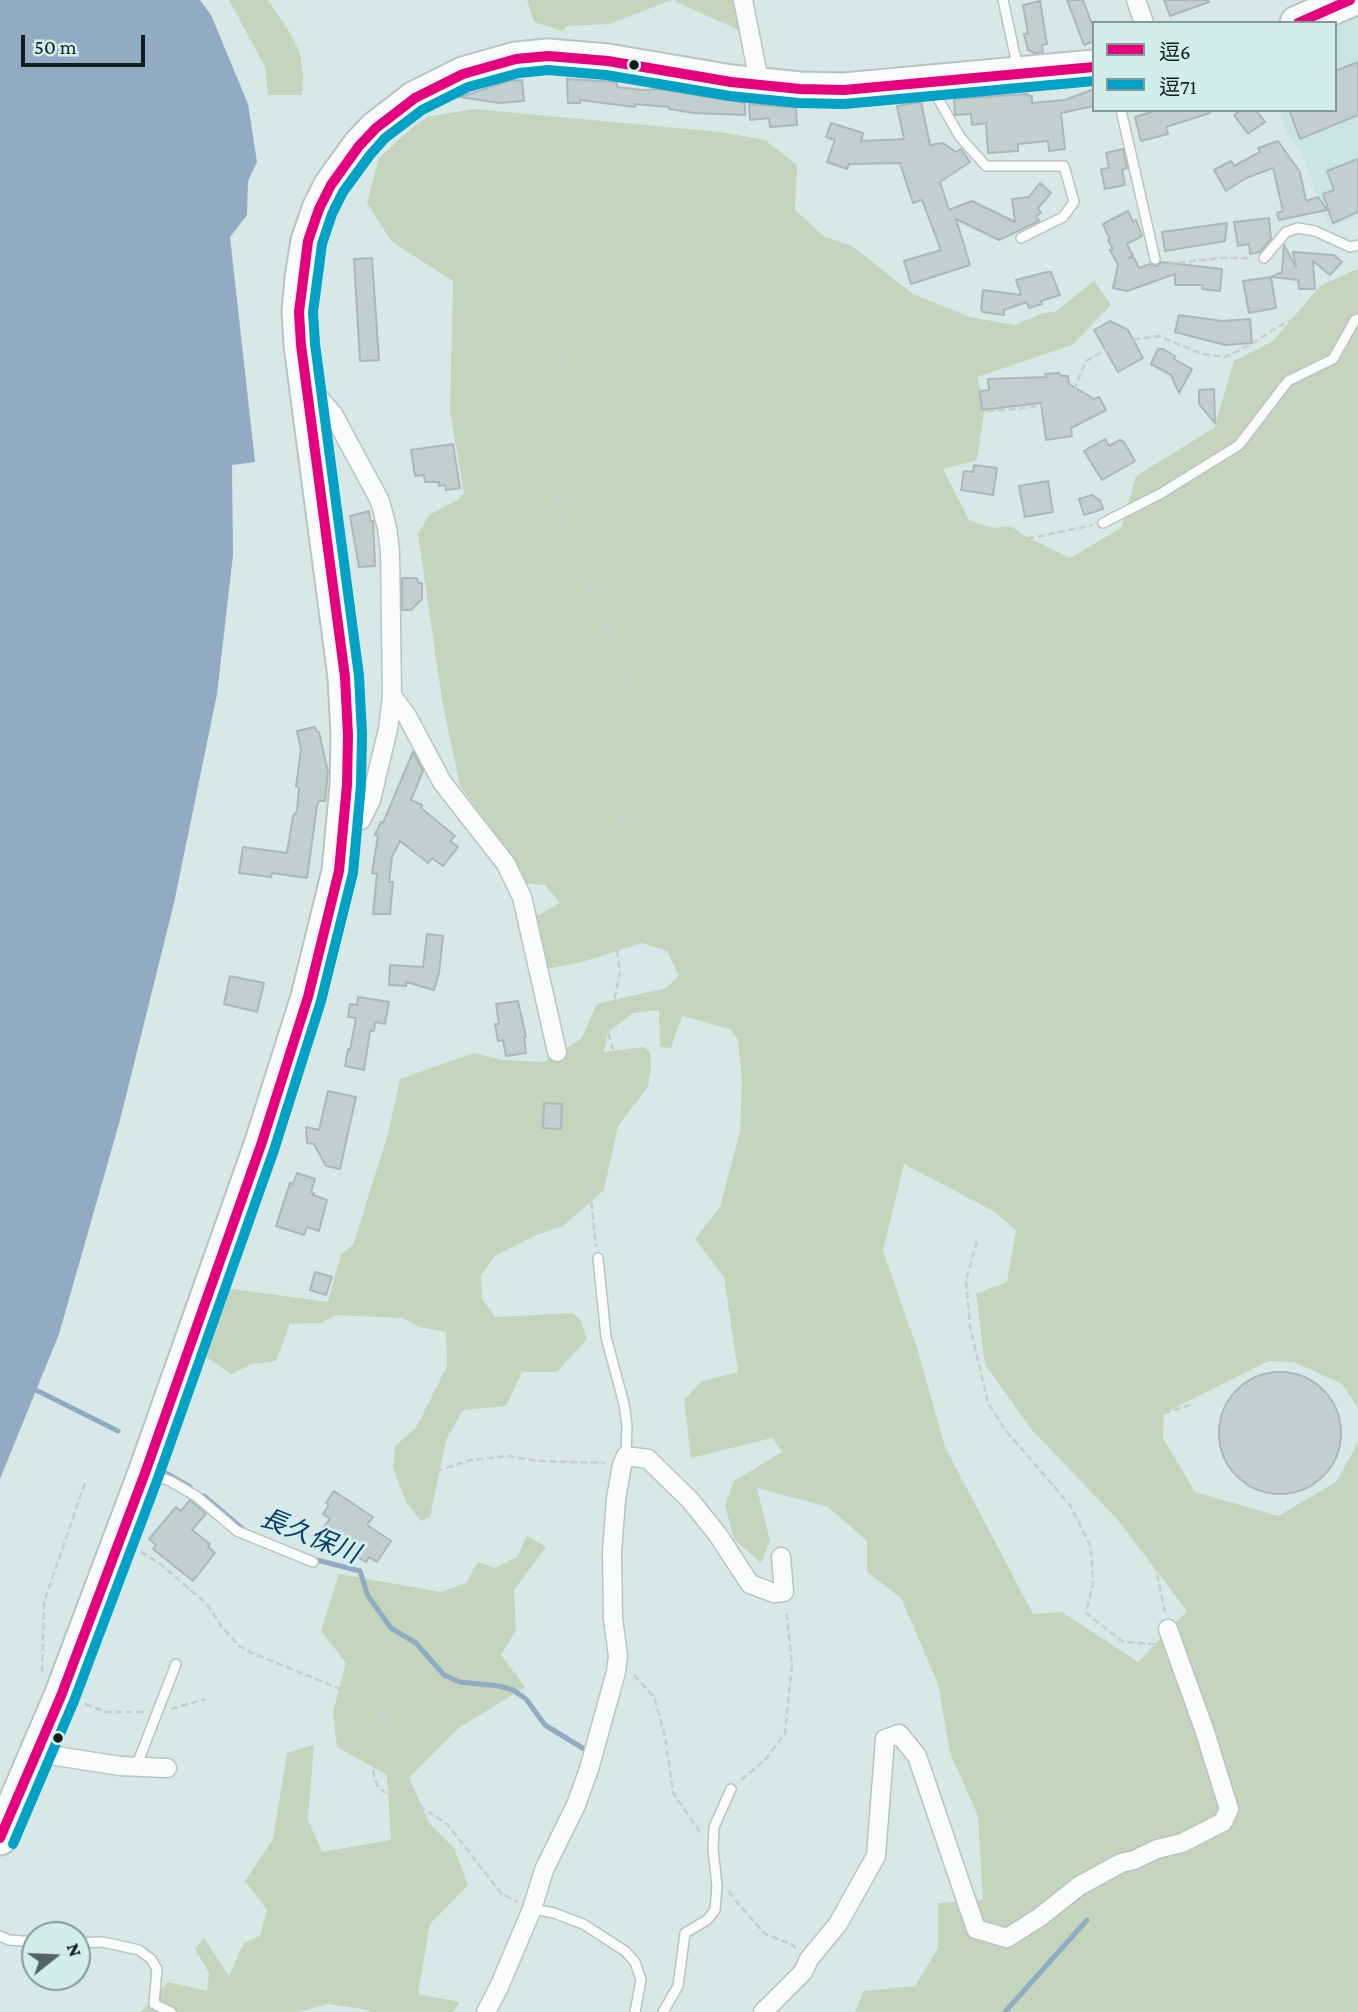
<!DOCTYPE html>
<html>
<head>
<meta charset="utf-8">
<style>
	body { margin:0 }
	#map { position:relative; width:1358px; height:2012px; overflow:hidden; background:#d8e8e6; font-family:"Crimson Pro","Noto Sans JP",serif }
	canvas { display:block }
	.legend { position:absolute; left:1092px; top:21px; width:245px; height:91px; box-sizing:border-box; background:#d2eeeb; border:2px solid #859a98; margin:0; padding:9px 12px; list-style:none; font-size:21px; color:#111c1b }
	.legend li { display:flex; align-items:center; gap:14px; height:35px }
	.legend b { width:35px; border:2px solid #859a98 }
	.north { position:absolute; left:21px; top:1921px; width:70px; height:70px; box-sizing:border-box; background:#d2eeeb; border:2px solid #859a98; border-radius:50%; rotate:72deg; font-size:19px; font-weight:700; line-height:28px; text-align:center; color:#111c1b }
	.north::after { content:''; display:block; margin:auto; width:24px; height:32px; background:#576362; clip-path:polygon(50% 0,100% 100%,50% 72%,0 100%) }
	.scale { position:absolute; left:21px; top:35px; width:124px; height:32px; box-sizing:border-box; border:4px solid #111c1b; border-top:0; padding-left:9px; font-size:21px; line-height:24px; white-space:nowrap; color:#111c1b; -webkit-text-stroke:5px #d2eeeb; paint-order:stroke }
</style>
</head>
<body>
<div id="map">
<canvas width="1358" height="2012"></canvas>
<ul class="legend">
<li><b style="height:9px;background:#e5007d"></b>逗6</li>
<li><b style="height:9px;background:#01a2c5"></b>逗71</li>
</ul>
<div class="north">N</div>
<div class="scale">50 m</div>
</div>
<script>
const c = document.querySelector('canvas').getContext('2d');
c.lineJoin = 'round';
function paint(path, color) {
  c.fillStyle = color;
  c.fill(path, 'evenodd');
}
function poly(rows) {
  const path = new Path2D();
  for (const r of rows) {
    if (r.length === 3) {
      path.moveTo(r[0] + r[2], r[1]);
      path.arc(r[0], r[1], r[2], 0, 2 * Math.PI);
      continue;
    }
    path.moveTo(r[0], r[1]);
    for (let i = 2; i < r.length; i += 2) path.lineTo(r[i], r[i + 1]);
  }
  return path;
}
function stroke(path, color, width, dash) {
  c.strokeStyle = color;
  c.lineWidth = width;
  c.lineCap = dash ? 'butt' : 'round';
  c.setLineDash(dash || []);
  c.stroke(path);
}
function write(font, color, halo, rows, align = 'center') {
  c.font = font + ' "Crimson Pro","Noto Sans JP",serif';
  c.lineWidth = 6;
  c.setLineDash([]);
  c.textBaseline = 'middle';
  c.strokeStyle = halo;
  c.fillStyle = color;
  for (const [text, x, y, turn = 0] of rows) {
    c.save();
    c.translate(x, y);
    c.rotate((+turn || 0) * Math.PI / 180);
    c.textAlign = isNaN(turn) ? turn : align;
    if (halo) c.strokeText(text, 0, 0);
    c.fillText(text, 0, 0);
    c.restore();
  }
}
const built = poly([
	[1358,15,1358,217,1329,228,1302,153,1287,133,1279,110,1335,110,1335,26]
]);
const green = poly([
	[229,0,268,0,290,33,300,53,303,76,302,95,268,95,265,67],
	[527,0,734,0,741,31,672,0,609,24,567,26,562,31,534,22],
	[474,109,720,132,765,140,797,165,795,210,825,237,852,246,913,294,970,317,1015,325,1043,313,1055,312,1094,281,1111,305,1072,345,977,377,985,407,977,460,943,469,969,520,993,528,1011,526,1023,535,1070,558,1121,528,1136,476,1214,428,1234,361,1273,341,1321,285,1358,269,1358,1408,1342,1384,1294,1362,1269,1361,1164,1413,1163,1438,1195,1492,1278,1516,1336,1482,1358,1443,1358,2012,855,2012,864,1991,915,1986,938,1948,938,1903,983,1900,978,1816,950,1753,938,1684,901,1598,867,1572,867,1541,828,1507,757,1488,770,1541,761,1563,734,1539,725,1505,734,1481,782,1452,772,1438,691,1458,684,1400,702,1381,738,1372,724,1277,695,1239,720,1207,740,1131,742,1080,738,1040,730,1029,682,1016,671,1048,660,1047,659,1010,633,1013,608,1032,604,1052,644,1047,650,1052,651,1067,648,1087,618,1126,604,1190,563,1226,534,1236,495,1256,481,1275,482,1299,495,1317,573,1313,581,1321,587,1339,557,1372,522,1372,506,1406,463,1410,446,1440,430,1517,421,1521,406,1502,393,1468,395,1446,416,1428,447,1366,446,1332,419,1327,403,1318,336,1315,321,1323,290,1324,276,1361,252,1364,231,1374,206,1357,225,1288,328,1302,341,1254,353,1245,388,1134,400,1079,474,1053,503,1060,544,1062,581,1039,597,1004,666,988,679,976,667,951,642,943,582,962,545,969,533,918,560,903,545,885,524,883,497,837,460,786,442,700,418,534,429,515,458,500,464,493,450,412,453,281,392,242,367,203,379,158,413,127,427,117],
	[904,1164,995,1212,1016,1231,1007,1282,976,1294,985,1364,1031,1429,1118,1520,1187,1611,1138,1662,1062,1612,1033,1614,945,1447,917,1348,883,1251],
	[527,1536,546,1547,514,1590,516,1630,501,1655,525,1687,459,1728,409,1778,430,1824,454,1848,468,1885,430,1924,418,1994,460,2002,453,2012,370,2012,369,2010,328,2004,298,2012,141,2012,168,1982,207,1991,209,1973,195,1949,204,1938,229,1976,244,1943,260,1936,267,1910,245,1881,273,1839,287,1753,314,1745,308,1820,322,1852,391,1840,387,1775,337,1747,333,1712,346,1663,321,1631,339,1574,441,1592,466,1583,478,1562,495,1568,517,1557]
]);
const water = poly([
	[0,0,200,0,211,15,248,104,257,162,248,181,247,215,230,237,255,462,232,465,233,555,217,694,174,903,120,1120,59,1334,0,1479]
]);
const stream = poly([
	[36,1390,118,1431],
	[159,1469,190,1487],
	[204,1496,245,1531],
	[313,1559,360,1571,368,1596,391,1628,416,1643,444,1675,460,1682,499,1686,513,1690,526,1699,545,1725,589,1752],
	[1005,2012,1087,1920]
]);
const building = poly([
	[1067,0,1083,0,1094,29,1094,41,1084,45,1067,0],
	[1164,0,1208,0,1209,2,1170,16,1164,0],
	[1040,1,1047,44,1042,45,1043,52,1035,53,1028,50,1024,34,1028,33,1023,5,1040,1],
	[1358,62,1358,115,1300,139,1289,110,1335,110,1335,71,1358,62],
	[567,79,617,82,617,87,643,90,658,89,745,103,745,115,694,113,669,109,669,107,635,104,635,107,580,100,580,103,568,103,567,79],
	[522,80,524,101,499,103,460,97,509,81,522,80],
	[1094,89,1094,106,1061,113,1065,149,1049,151,1048,141,1018,144,1018,151,988,153,986,123,972,125,971,114,955,115,954,99,1028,94,1028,96,1032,96,1032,103,1065,100,1094,89],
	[921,102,930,145,943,143,956,152,961,149,970,162,940,182,949,210,972,201,1015,222,1012,199,1029,197,1040,183,1051,193,1038,208,1041,213,1036,216,1039,221,999,240,956,219,970,265,911,284,904,261,941,250,922,200,913,203,900,163,849,164,847,169,827,162,835,140,826,137,831,123,863,133,861,141,904,139,897,106,921,102],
	[749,104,796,108,797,125,770,127,769,118,750,120,749,104],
	[1158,110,1210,110,1210,113,1166,127,1168,134,1141,141,1135,117,1158,110],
	[1241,110,1256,110,1265,122,1248,134,1234,115,1241,110],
	[1278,141,1300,172,1306,201,1318,197,1327,210,1279,220,1277,213,1283,211,1273,168,1246,178,1226,191,1214,170,1231,161,1234,166,1260,152,1258,148,1278,141],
	[1123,149,1127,168,1122,170,1125,185,1105,189,1101,169,1109,168,1106,153,1123,149],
	[1358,159,1358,212,1333,223,1323,194,1334,190,1327,171,1358,159],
	[1128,211,1133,222,1136,220,1142,236,1127,244,1133,256,1129,258,1134,258,1139,268,1150,264,1157,266,1161,262,1222,269,1220,291,1202,289,1203,285,1175,285,1175,274,1127,291,1113,288,1118,265,1110,250,1113,249,1108,240,1110,239,1103,224,1128,211],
	[1269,218,1271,239,1260,252,1250,254,1249,244,1238,246,1234,222,1269,218],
	[1227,223,1225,241,1165,251,1162,232,1227,223],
	[1284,245,1296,267,1293,252,1334,255,1342,262,1330,275,1313,261,1315,289,1299,289,1298,280,1271,277,1276,308,1249,313,1243,281,1271,277,1282,272,1284,245],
	[372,258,379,360,360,361,354,259,372,258],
	[1047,272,1051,272,1060,295,1041,301,1042,304,1029,308,1027,302,1004,310,1004,315,983,312,981,309,983,290,1021,295,1016,280,1047,272],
	[1179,315,1222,321,1250,319,1252,343,1225,345,1175,332,1179,315],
	[1110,321,1128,330,1143,358,1118,372,1094,330,1110,321],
	[1158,349,1163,349,1175,356,1174,359,1192,369,1179,393,1171,375,1151,364,1158,349],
	[1059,373,1061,376,1068,376,1069,384,1094,399,1099,397,1106,410,1071,428,1072,436,1046,440,1041,403,982,410,980,391,989,390,988,379,1046,377,1045,374,1059,373],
	[1214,389,1215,423,1199,404,1199,390,1214,389],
	[1105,439,1109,446,1120,440,1124,442,1135,461,1102,480,1084,451,1105,439],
	[453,444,460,488,446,490,445,485,439,486,439,482,425,482,424,475,415,476,411,450,453,444],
	[974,465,997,468,993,495,961,490,964,471,973,472,974,465],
	[1048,481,1053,512,1025,517,1019,486,1048,481],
	[1092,495,1100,500,1103,509,1084,515,1079,499,1092,495],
	[369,511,370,521,373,521,375,566,359,567,350,516,369,511],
	[402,578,417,578,418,583,422,583,422,599,411,610,402,610,402,578],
	[315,727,317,732,319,732,328,772,325,801,319,801,317,806,307,878,272,873,271,877,239,873,243,847,287,853,293,816,297,811,299,788,296,786,301,750,297,731,315,727],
	[413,752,423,771,411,800,422,805,421,808,455,836,450,841,458,847,443,866,432,858,428,863,400,841,392,857,389,882,393,882,390,914,373,914,377,874,372,873,378,836,375,835,381,822,383,823,413,752],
	[427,934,443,936,439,973,434,990,406,982,406,986,389,985,390,965,423,967,427,934],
	[230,976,264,983,257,1012,224,1004,230,976],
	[358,997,389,1002,385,1024,375,1022,374,1031,370,1031,364,1070,345,1066,348,1049,350,1050,356,1018,348,1017,350,1004,357,1005,358,997],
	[518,1001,526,1037,524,1037,526,1053,506,1056,503,1040,498,1041,495,1024,499,1024,496,1004,518,1001],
	[328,1091,356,1097,340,1169,326,1166,314,1144,307,1143,306,1127,319,1130,328,1091],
	[544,1103,562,1104,561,1129,543,1128,544,1103],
	[297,1173,315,1179,311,1192,314,1193,313,1195,327,1200,319,1231,307,1227,304,1235,276,1226,290,1183,293,1184,297,1173],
	[315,1272,332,1277,326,1295,310,1290,315,1272],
	[1280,1433,61],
	[334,1491,373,1517,367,1525,391,1541,377,1562,369,1557,366,1562,348,1551,351,1547,323,1528,330,1519,323,1514,329,1505,326,1503,334,1491],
	[190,1500,206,1514,192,1530,210,1544,208,1547,215,1553,193,1581,153,1549,156,1545,149,1539,176,1507,181,1511,190,1500]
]);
const path = poly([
	[1168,262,1176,263,1220,258,1252,258],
	[564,522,579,419,600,382,632,359,679,344,727,343,758,357,884,469,944,514,1007,543,1093,525],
	[562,1069,587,1161,596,1247],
	[587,1161,616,1061,608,1031,620,972,608,887,637,755,633,709,620,653,594,608,586,569,563,525,553,480,557,383,573,301,593,285,620,274,671,261,732,255,756,261,785,269,844,307,942,397,967,412,1007,410,1069,402,1086,361,1122,341,1159,336,1202,354,1225,357,1250,345,1279,326,1323,307,1355,306],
	[977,1241,966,1280,970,1326,988,1403,1006,1431,1070,1505,1091,1547,1093,1583,1086,1613,1123,1642,1156,1644],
	[436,1471,471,1460,508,1456,537,1461,605,1463],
	[141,1552,159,1563,207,1604,221,1626,239,1646,252,1653,372,1702,387,1724,385,1736,373,1764,374,1776,378,1787,388,1795,416,1804,447,1824,501,1893,517,1902],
	[1165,1612,1132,1457,1131,1440,1135,1428,1142,1423,1173,1410,1191,1405],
	[42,1672,44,1602,86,1480],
	[634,1675,654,1697,665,1736,673,1793,702,1835],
	[85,1704,106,1712,144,1712],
	[171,1709,205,1699],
	[741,1780,765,1760,785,1733,792,1665,786,1609],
	[1129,1878,1144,1907,1131,1967,1136,1979,1147,1993,1180,2005,1191,2012],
	[729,1891,735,1900,765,1934,791,1944,797,1949]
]);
const lane = poly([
	[1003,0,1018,69],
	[932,88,960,137,986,166,1064,166,1074,202,1063,217,1021,238],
	[1121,110,1155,259],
	[1264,258,1286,232,1298,228,1315,231,1350,247,1358,245],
	[1103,523,1160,494,1239,445,1288,381,1333,359,1355,320,1358,319],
	[598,1258,606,1337,624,1404,627,1425,626,1456],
	[150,1474,170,1481,196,1496,237,1531,313,1562],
	[136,1767,176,1664],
	[532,1909,554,1913,583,1924,625,1951,635,1962,641,1980,635,2012],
	[0,1936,9,1940,35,1942],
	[77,1943,103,1942,139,1950,151,1959,157,1969,154,2004,171,2012],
	[663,2012,678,1986,685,1933,707,1920,715,1910,717,1886,713,1849,714,1827,731,1789]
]);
const street = poly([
	[743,0,760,86],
	[1136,0,1144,23],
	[310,387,333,414,380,501,387,528,390,551,392,696,388,729,371,800,361,820,345,821],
	[392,696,407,716,442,782,506,864,522,897,557,1052],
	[37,1753,120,1766,167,1768],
	[486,2012,499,1987,532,1909,544,1870,576,1805,589,1769,616,1672,618,1656,613,1618,612,1553,616,1499,622,1465,626,1456,648,1459,690,1500,718,1535,750,1584,774,1593,784,1592,781,1557],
	[763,2012,803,1972,809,1959,838,1924,876,1856,885,1739,899,1734,917,1756,976,1929,1007,1938,1040,1917,1079,1886,1121,1863,1134,1860,1157,1849,1182,1843,1223,1822,1229,1809,1204,1729,1168,1629]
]);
const highway = poly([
	[1297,23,1350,0],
	[0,1838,61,1696,145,1473,261,1145,308,997,339,871,347,785,348,735,345,677,301,345,299,312,302,278,308,241,319,209,331,185,359,146,376,128,415,98,463,74,516,59,548,56,608,61,731,82,800,89,844,90,1094,67]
]);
const bus1 = poly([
	[1298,23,1350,0],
	[0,1838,61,1696,145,1473,261,1145,308,997,339,871,347,785,348,735,345,677,301,345,299,312,308,241,319,209,331,185,359,146,376,128,415,98,463,74,516,59,548,56,608,61,731,82,800,89,844,90,1094,67]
]);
const bus2 = poly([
	[13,1844,74,1701,158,1478,274,1150,321,1001,353,873,361,785,362,734,359,676,315,344,313,312,322,244,332,214,343,192,370,155,385,138,422,110,468,87,519,73,548,70,606,75,730,96,799,103,844,104,1094,81]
]);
const markers = [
	[634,65,6,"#111c1b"],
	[58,1738,6,"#111c1b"]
];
const waterNames = [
	["長久保川",310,1536,22]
];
paint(built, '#c8e5e1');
paint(green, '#c4d4bd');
paint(water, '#90abc2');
stroke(stream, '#90abc2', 5);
paint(building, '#c3cfcf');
stroke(building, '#abb7b8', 2);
stroke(lane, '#b8c4c2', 12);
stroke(street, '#b8c4c2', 21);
stroke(highway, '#b8c4c2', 37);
stroke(path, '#c9cdcc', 2.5, [7, 3.5]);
stroke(lane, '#f9fcfb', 9);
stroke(street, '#f9fcfb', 18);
stroke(highway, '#f9fcfb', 33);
stroke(bus1, '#e5007d', 10);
stroke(bus2, '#01a2c5', 10);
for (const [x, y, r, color] of markers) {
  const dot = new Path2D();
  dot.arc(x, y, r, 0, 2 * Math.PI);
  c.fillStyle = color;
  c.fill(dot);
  stroke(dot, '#d2eeeb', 2.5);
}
write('italic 26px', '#0c3e6b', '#d2eeeb', waterNames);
</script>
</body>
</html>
